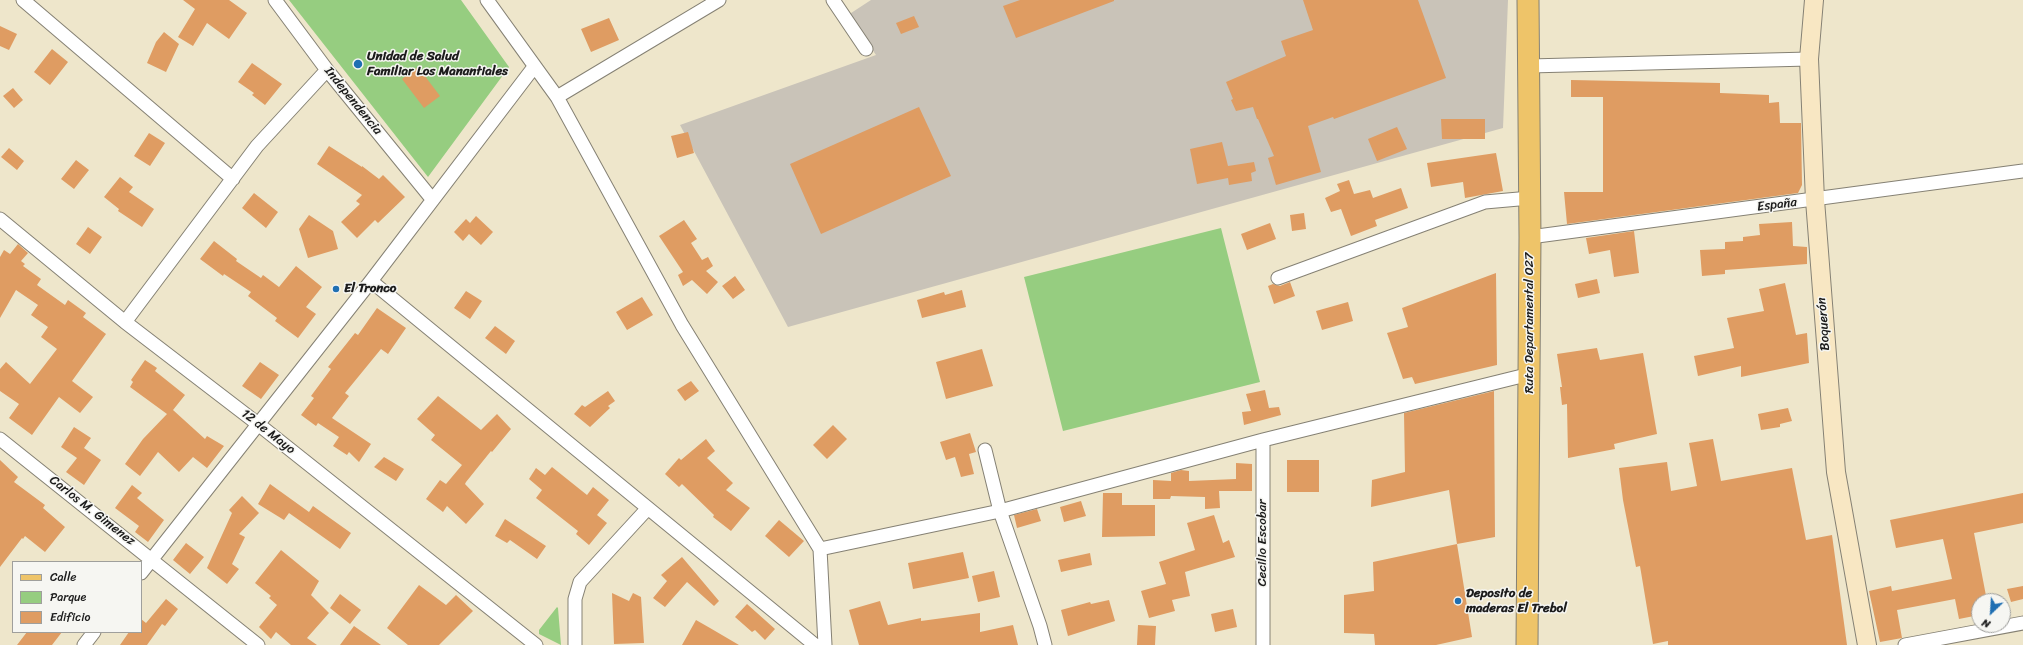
<!DOCTYPE html>
<html>
<head>
<meta charset="utf-8">
<style>
	body { margin:0 }
	#map { position:relative; width:2023px; height:645px; overflow:hidden; background:#eee6cb; font-family:Sriracha,sans-serif }
	canvas { display:block }
	.legend { position:absolute; left:12px; top:561px; width:130px; height:72px; box-sizing:border-box; background:#f6f6f2; border:1px solid #9f9f9c; margin:0; padding:5px 7px; list-style:none; font-size:12px; color:#1c1c1c }
	.legend li { display:flex; align-items:center; gap:8px; height:20px }
	.legend b { width:20px; border:1px solid #9f9f9c }
	.north { position:absolute; left:1971px; top:593px; width:40px; height:40px; box-sizing:border-box; background:#f6f6f2; border:1px solid #9f9f9c; border-radius:50%; rotate:205deg; font-size:11px; font-weight:700; line-height:16px; text-align:center; color:#1c1c1c }
	.north::after { content:''; display:block; margin:auto; width:14px; height:18px; background:#1f6fb2; clip-path:polygon(50% 0,100% 100%,50% 72%,0 100%) }
</style>
</head>
<body>
<div id="map">
<canvas width="2023" height="645"></canvas>
<ul class="legend">
<li><b style="height:5px;background:#eec469"></b>Calle</li>
<li><b style="height:11px;background:#96cd80"></b>Parque</li>
<li><b style="height:11px;background:#df9c62"></b>Edificio</li>
</ul>
<div class="north">N</div>
</div>
<script>
const c = document.querySelector('canvas').getContext('2d');
c.lineJoin = 'round';
function paint(path, color) {
  c.fillStyle = color;
  c.fill(path, 'evenodd');
}
function poly(rows) {
  const path = new Path2D();
  for (const r of rows) {
    path.moveTo(r[0], r[1]);
    for (let i = 2; i < r.length; i += 2) path.lineTo(r[i], r[i + 1]);
  }
  return path;
}
function stroke(path, color, width, dash) {
  c.strokeStyle = color;
  c.lineWidth = width;
  c.lineCap = dash ? 'butt' : 'round';
  c.setLineDash(dash || []);
  c.stroke(path);
}
function write(font, color, halo, rows, align = 'center') {
  c.font = font + ' Sriracha,sans-serif';
  c.lineWidth = 3;
  c.setLineDash([]);
  c.textBaseline = 'middle';
  c.strokeStyle = halo;
  c.fillStyle = color;
  for (const [text, x, y, turn = 0] of rows) {
    c.save();
    c.translate(x, y);
    c.rotate((+turn || 0) * Math.PI / 180);
    c.textAlign = isNaN(turn) ? turn : align;
    if (halo) c.strokeText(text, 0, 0);
    c.fillText(text, 0, 0);
    c.restore();
  }
}
const industrial = poly([
	[871,0,1508,0,1503,128,788,327,680,125,876,55,848,15]
]);
const green = poly([
	[289,0,461,0,509,67,428,177],
	[1221,228,1260,382,1063,431,1024,277],
	[557,607,558,608,561,645,539,634,539,630]
]);
const building = poly([
	[183,0,229,0,247,13,229,39,207,23,193,46,178,37,195,9],
	[1020,0,1114,0,1114,1,1016,38,1003,6],
	[1303,0,1418,0,1446,78,1334,119,1333,117,1308,126,1321,172,1276,185,1268,158,1274,156,1258,119,1257,119,1253,107,1236,111,1231,100,1233,99,1226,82,1286,56,1281,41,1313,30],
	[914,16,919,27,901,34,896,23],
	[609,18,619,40,591,52,581,29],
	[0,26,17,34,9,50,0,46],
	[164,32,179,44,166,72,147,63,156,42],
	[52,49,68,62,50,85,34,72],
	[252,63,282,84,265,105,252,95,254,93,238,82],
	[418,67,440,96,424,108,402,79],
	[1571,80,1720,83,1720,93,1769,95,1769,103,1779,102,1780,123,1801,123,1802,185,1798,193,1567,224,1564,192,1603,192,1603,97,1571,97],
	[13,88,23,100,14,108,3,96],
	[919,107,951,176,821,234,790,164],
	[1441,119,1485,119,1485,139,1442,139],
	[1397,127,1407,149,1377,161,1368,139],
	[688,132,694,153,677,158,671,136],
	[149,133,165,143,150,166,134,156],
	[1222,142,1228,166,1254,162,1256,171,1251,173,1252,181,1229,185,1228,178,1197,184,1190,149],
	[329,146,362,167,362,166,379,179,383,175,405,197,378,223,375,220,357,238,341,222,360,204,356,201,362,195,317,164],
	[9,148,24,161,17,170,1,157],
	[1496,153,1503,191,1465,198,1463,182,1431,187,1427,163],
	[76,160,89,170,74,189,61,179],
	[120,177,133,187,129,192,154,209,142,227,118,211,119,209,104,197],
	[1349,180,1354,194,1370,190,1373,198,1401,188,1408,208,1375,220,1377,226,1351,236,1341,209,1331,212,1325,198,1340,191,1337,184],
	[254,193,278,212,266,228,242,208],
	[1304,213,1306,229,1292,231,1290,215],
	[309,215,333,231,338,249,308,258,299,229],
	[476,216,493,232,481,245,469,234,463,241,454,232,466,219,470,223],
	[684,220,697,239,691,243,702,260,708,257,713,266,706,271,718,282,707,294,692,280,683,286,678,275,683,272,659,236],
	[1792,222,1793,246,1807,247,1807,264,1725,270,1725,274,1702,276,1700,250,1725,249,1725,242,1743,241,1743,237,1760,235,1759,224],
	[1270,223,1276,239,1247,250,1241,234],
	[88,227,102,237,90,254,76,244],
	[1634,231,1639,273,1614,277,1610,250,1589,254,1586,238],
	[214,241,237,259,236,261,261,278,263,275,279,287,296,266,322,287,306,307,316,314,298,338,275,321,277,318,248,296,251,292,224,274,223,276,200,259],
	[18,244,28,253,21,261,25,264,23,266,41,279,37,285,65,305,68,300,86,313,83,317,106,334,72,381,93,397,80,413,59,397,32,435,9,418,19,404,0,391,0,369,6,362,30,384,57,349,41,337,48,327,31,315,38,305,16,290,0,318,0,257,4,250,10,254],
	[1496,273,1497,365,1415,384,1412,377,1403,379,1387,333,1408,327,1402,308],
	[735,276,745,290,733,299,722,286],
	[1597,279,1600,293,1578,298,1575,284],
	[1290,282,1295,296,1274,304,1268,286,1273,284,1280,286],
	[1785,283,1796,335,1807,333,1809,363,1741,377,1741,366,1698,376,1694,356,1734,348,1727,318,1764,311,1759,289],
	[962,290,966,307,922,318,917,300,944,292,945,295],
	[466,291,482,301,470,319,454,308],
	[642,297,653,315,627,330,616,312],
	[1348,302,1353,321,1322,330,1316,311],
	[377,308,406,328,388,354,381,349,345,393,349,396,332,418,371,444,359,462,349,452,347,455,333,446,339,437,318,423,316,426,301,415,314,398,311,396,331,369,328,367,355,333,358,335],
	[495,326,515,341,506,354,485,338],
	[1597,348,1600,360,1643,353,1657,434,1614,444,1615,449,1568,458,1567,404,1562,405,1560,387,1562,387,1557,354],
	[982,349,993,386,946,399,936,362],
	[145,360,157,368,155,371,185,395,173,410,205,439,207,436,224,446,207,468,193,457,179,472,158,452,140,476,125,464,143,439,167,414,130,387,133,382,131,380],
	[260,362,279,375,261,399,242,386],
	[691,381,699,391,685,401,677,390],
	[1265,390,1269,408,1279,407,1281,415,1244,425,1242,412,1251,411,1246,394],
	[608,391,615,401,608,406,610,408,590,427,574,414,582,405,585,407],
	[1494,391,1495,537,1457,544,1449,490,1371,507,1372,480,1405,472,1404,413],
	[438,396,481,430,497,414,511,429,492,452,491,451,466,482,465,484,484,504,466,524,447,506,443,512,426,499,440,480,446,484,462,465,431,440,435,435,417,419],
	[1788,408,1792,421,1780,424,1780,427,1761,430,1758,414],
	[833,425,847,439,827,459,813,445],
	[74,427,91,438,84,448,101,460,84,485,66,472,77,458,61,447],
	[970,433,976,452,969,454,974,474,961,477,955,457,946,460,940,442],
	[706,439,715,451,707,458,733,483,726,490,750,508,731,531,713,517,714,515,682,484,679,487,665,474,679,458,681,460],
	[1713,439,1721,481,1792,468,1806,540,1832,535,1847,645,1668,645,1668,641,1653,644,1640,566,1636,567,1623,500,1619,468,1667,462,1671,491,1697,486,1689,443],
	[384,457,404,469,396,481,374,467],
	[0,460,18,477,14,482,45,505,43,508,65,527,45,552,25,536,23,539,22,538,0,567],
	[1287,460,1319,460,1319,492,1287,492],
	[1236,463,1252,464,1252,491,1219,491,1220,508,1205,509,1205,497,1171,496,1170,499,1153,499,1153,480,1171,481,1171,473,1181,470,1189,471,1189,481,1236,479],
	[552,467,587,495,593,487,609,500,597,515,607,523,589,545,576,534,578,531,536,498,542,490,529,479,536,468,545,475],
	[270,484,309,512,313,506,351,533,340,549,289,513,284,520,258,504],
	[132,485,142,493,137,498,164,520,148,542,135,532,139,526,115,508],
	[1103,493,1122,493,1122,505,1155,505,1155,536,1102,537],
	[2023,493,2023,523,1974,533,1987,601,1979,601,1979,615,1959,619,1955,599,1897,610,1902,638,1880,642,1869,591,1891,586,1892,591,1952,579,1943,539,1896,548,1890,520],
	[242,496,259,513,239,534,245,537,232,564,239,569,227,584,207,568,232,513,229,510],
	[1081,501,1086,516,1064,522,1060,507],
	[1037,509,1041,521,1017,528,1014,515],
	[1214,515,1223,543,1229,540,1235,557,1185,572,1190,596,1172,600,1175,611,1149,618,1141,591,1166,584,1159,562,1195,550,1187,523],
	[505,519,546,546,537,559,510,540,507,543,495,536],
	[779,520,804,541,789,557,765,536],
	[186,543,204,557,190,574,173,560],
	[1457,544,1472,637,1436,645,1375,645,1374,634,1344,633,1344,595,1374,591,1373,562],
	[281,550,319,581,311,595,329,613,307,638,317,645,291,645,276,632,271,639,259,627,277,605,269,598,271,596,255,583],
	[963,552,969,578,913,589,908,563],
	[1090,553,1092,565,1061,572,1058,560],
	[682,557,719,601,714,606,687,582,665,607,653,598,667,581,661,575],
	[994,571,1000,597,978,602,972,576],
	[419,585,446,605,456,595,473,611,439,645,408,645,387,628],
	[2023,586,2023,599,2011,602,2007,589],
	[612,593,629,601,633,593,641,597,644,643,614,644],
	[340,594,361,610,350,624,330,608],
	[166,599,178,609,165,626,162,624,147,645,120,645,129,632,141,632,141,619,146,623],
	[1109,600,1115,621,1068,636,1061,610,1090,602,1091,604],
	[880,601,888,625,921,618,921,621,980,613,980,632,1013,625,1018,645,859,645,849,610],
	[747,604,775,629,765,640,755,630,752,632,735,617],
	[1233,609,1237,627,1215,632,1211,614],
	[696,620,710,628,739,645,682,645],
	[1138,625,1156,626,1155,645,1137,645],
	[354,626,381,645,340,645],
	[27,632,62,632,52,645,17,645]
]);
const street = poly([
	[23,0,233,179],
	[275,0,327,70,432,199],
	[487,0,557,97,682,325,820,549,825,645],
	[833,0,866,49],
	[1529,66,1809,59],
	[557,97,719,0],
	[0,219,125,322,258,424,536,645],
	[1530,237,2023,171],
	[1278,278,1485,202,1530,198],
	[371,281,815,645],
	[125,322,257,146,327,70],
	[0,439,258,645],
	[1263,440,1263,645],
	[985,450,1000,511,1040,626,1045,645],
	[820,549,1000,511,1263,440,1530,374],
	[141,573,371,281,534,67],
	[84,645,94,632],
	[575,645,575,599,580,582,648,508],
	[1905,645,2023,623]
]);
const secondary = poly([
	[1814,0,1809,59,1815,200,1836,472,1867,645]
]);
const primary = poly([
	[1527,645,1530,237,1528,0]
]);
const markers = [
	[358,64,5,"#1f6fb2"],
	[336,289,4,"#1f6fb2"],
	[1458,601,4,"#1f6fb2"]
];
const poiNames = [
	["Unidad de Salud",367,57],
	["Familiar Los Manantiales",367,72],
	["El Tronco",344,289],
	["Deposito de",1466,594],
	["maderas El Trebol",1466,609]
];
const streetNames = [
	["Independencia",353,101,51],
	["España",1777,205,-7],
	["Ruta Departamental 027",1530,323,-90],
	["Boquerón",1824,324,-94],
	["12 de Mayo",268,432,38],
	["Carlos M. Gimenez",92,511,38],
	["Cecilio Escobar",1263,543,-90]
];
paint(industrial, '#c9c3b8');
paint(green, '#96cd80');
paint(building, '#df9c62');
stroke(street, '#858174', 15);
stroke(secondary, '#858174', 20);
stroke(primary, '#858174', 23);
stroke(street, '#fff', 13);
stroke(secondary, '#f8e7c3', 18);
stroke(primary, '#eec469', 21);
for (const [x, y, r, color] of markers) {
  const dot = new Path2D();
  dot.arc(x, y, r, 0, 2 * Math.PI);
  c.fillStyle = color;
  c.fill(dot);
  stroke(dot, '#f6f6f2', 1.5);
}
write('bold 13px', '#1c1c1c', '#f6f6f2', poiNames, 'left');
write('13px', '#1c1c1c', '#f6f6f2', streetNames);
</script>
</body>
</html>
